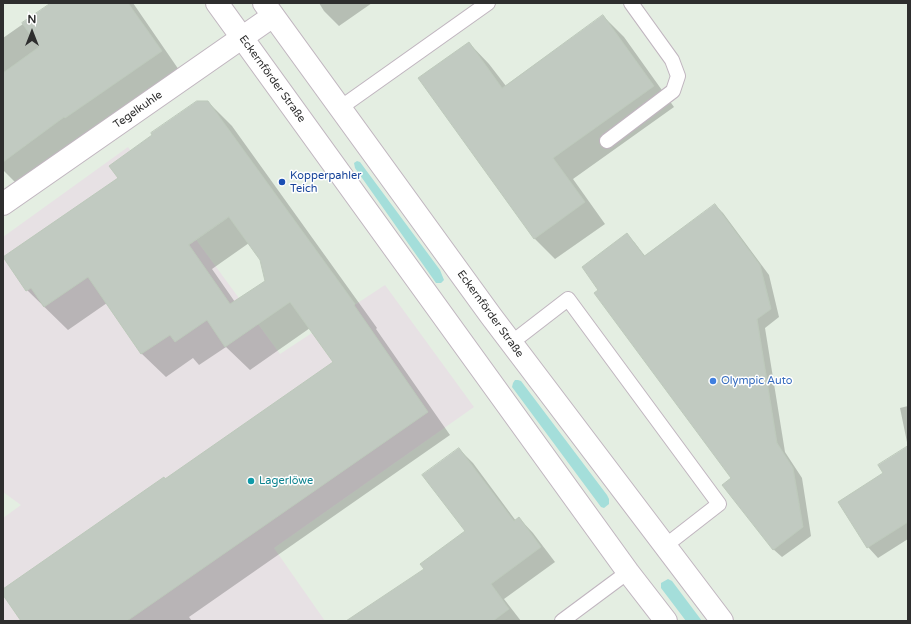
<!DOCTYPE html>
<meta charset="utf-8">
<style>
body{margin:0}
#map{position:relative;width:911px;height:624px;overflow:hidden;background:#e4eee2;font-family:"Varela Round",sans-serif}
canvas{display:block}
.frame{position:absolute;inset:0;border:4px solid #2e2e2e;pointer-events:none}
.north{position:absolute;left:12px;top:12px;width:40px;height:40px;-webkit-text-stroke:3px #fff;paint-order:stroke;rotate:0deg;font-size:11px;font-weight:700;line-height:16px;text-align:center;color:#2e2e2e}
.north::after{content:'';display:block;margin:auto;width:14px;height:18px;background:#2e2e2e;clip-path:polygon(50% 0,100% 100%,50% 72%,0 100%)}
</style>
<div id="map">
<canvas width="911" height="624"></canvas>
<div class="frame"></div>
<div class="north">N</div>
</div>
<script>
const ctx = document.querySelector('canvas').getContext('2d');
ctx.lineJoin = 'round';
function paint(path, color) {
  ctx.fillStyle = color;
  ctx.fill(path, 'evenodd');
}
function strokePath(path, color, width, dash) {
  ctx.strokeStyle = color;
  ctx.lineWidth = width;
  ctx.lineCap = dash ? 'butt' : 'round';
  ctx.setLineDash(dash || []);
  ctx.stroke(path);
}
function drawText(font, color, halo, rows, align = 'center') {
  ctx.font = font + ' "Varela Round",sans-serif';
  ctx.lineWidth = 3;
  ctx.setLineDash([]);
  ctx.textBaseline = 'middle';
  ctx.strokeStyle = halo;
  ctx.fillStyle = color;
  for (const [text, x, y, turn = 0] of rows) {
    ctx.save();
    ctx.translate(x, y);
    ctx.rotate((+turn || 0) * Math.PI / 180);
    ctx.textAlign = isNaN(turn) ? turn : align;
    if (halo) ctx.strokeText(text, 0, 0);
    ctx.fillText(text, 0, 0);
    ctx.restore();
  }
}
paint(new Path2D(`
 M128,147l152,207 105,-69 89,122 -200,141 51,73h-322v-103l18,-13 -18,-13v-255z`), '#e7e1e4');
paint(new Path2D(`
 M357,161l3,1 80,108 4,10 -3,3h-5l-81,-115 -1,-5z
 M515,380h3l3,1 86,114 2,4v5l-5,4 -3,-1 -89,-120 1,-4z
 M668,579l4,2 30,40h-16l-25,-33v-5z`), '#a4deda');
paint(new Path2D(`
 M53,3h80l46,67 -162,114 -14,-14v-132z
 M319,3h53l-33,23 -15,-15z
 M603,16l21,21 50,70 -101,72 32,45 -50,35 -21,-21 -65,-195 20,21 17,22z
 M208,102l24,24 145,202 -1,1 74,106 -261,182 3,4h-170l-19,-28v-3l162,-110 170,-117 -25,-35 -60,42 -24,-23 -27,18 -6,-7 -27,19 -24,-23 -35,-51 -39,27 -41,-40 -23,-33 115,-79zM249,243l12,17 5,22 -31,20 -23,-33z
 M715,205l8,8 46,62 10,42 -14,11 20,124 17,26 9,58 -29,21 -9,-8 -41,-71 -132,-188 27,-55 8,8 10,13z
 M908,406v41l-8,-39z
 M908,447v92l-30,19 -10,-11 17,-74z
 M459,449l14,14 43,58 3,-3 14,15 22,29 -51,37 17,22h-164l68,-52 41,-37z`), '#0003');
const building = new Path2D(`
 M51,3h77l34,48 -97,67 -1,-1 -61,45v-89l36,-26 -17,-24z
 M603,15l51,71 -101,72 32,44 -51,37 -116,-161 51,-36 33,46z
 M197,101h11l147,203 -1,1 74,107 -301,209h-106l-18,-26v-6l161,-112 1,2 168,-117 -43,-60 -65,45 -18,-27 -32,22 -5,-7 -29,19 -53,-77 -44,30 -13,-19 -5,3 -23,-34 115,-79 -9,-12 43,-31 -1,-2zM229,217l31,43 5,21 -35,23 -41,-59z
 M715,204l45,61 11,44 -14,10 20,124 16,25 10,59 -30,23 -51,-65 9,-7 -137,-185 4,-3 -16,-23 45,-34 17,23z
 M908,446v76l-41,26 -29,-46 45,-29 -5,-8z
 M459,448l55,73 5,-4 22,30 -50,37 18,25 -16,12h-147l78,-52 -4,-5 45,-33 -43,-56z`);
paint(building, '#c1cac1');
strokePath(building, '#bdc9bb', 1);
const lane = new Path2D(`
 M340,108l148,-105
 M607,141l66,-50 5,-15 -6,-16 -41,-57
 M511,343l57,-44 151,205 -54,42
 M562,621l66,-49`);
const street = new Path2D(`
 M3,204l270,-188`);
const secondary = new Path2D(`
 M217,3l411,569 38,49
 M264,3l227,313 231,305`);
strokePath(lane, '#c0b5bf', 16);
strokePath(street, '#c0b5bf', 24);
strokePath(secondary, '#c0b5bf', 24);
strokePath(lane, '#fff', 14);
strokePath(street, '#fff', 22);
strokePath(secondary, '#fff', 22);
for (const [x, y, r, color] of [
 [282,182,4,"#1a4fb4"],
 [713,381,4,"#3f7fe0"],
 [251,481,4,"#0f9aa8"]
]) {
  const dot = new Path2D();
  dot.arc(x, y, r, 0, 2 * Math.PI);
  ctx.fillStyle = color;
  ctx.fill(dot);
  strokePath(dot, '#fff', 1.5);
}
drawText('11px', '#2e2e2e', '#fff', [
 ["Eckernförder Straße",272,79,54],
 ["Tegelkuhle",138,110,-35],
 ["Eckernförder Straße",490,314,54]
]);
drawText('11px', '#164399', '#fff', [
 ["Kopperpahler",290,176],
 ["Teich",290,189]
], 'left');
drawText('11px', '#366cbe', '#fff', [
 ["Olympic Auto",721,381]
], 'left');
drawText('11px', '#0d838f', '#fff', [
 ["Lagerlöwe",259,481]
], 'left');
</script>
